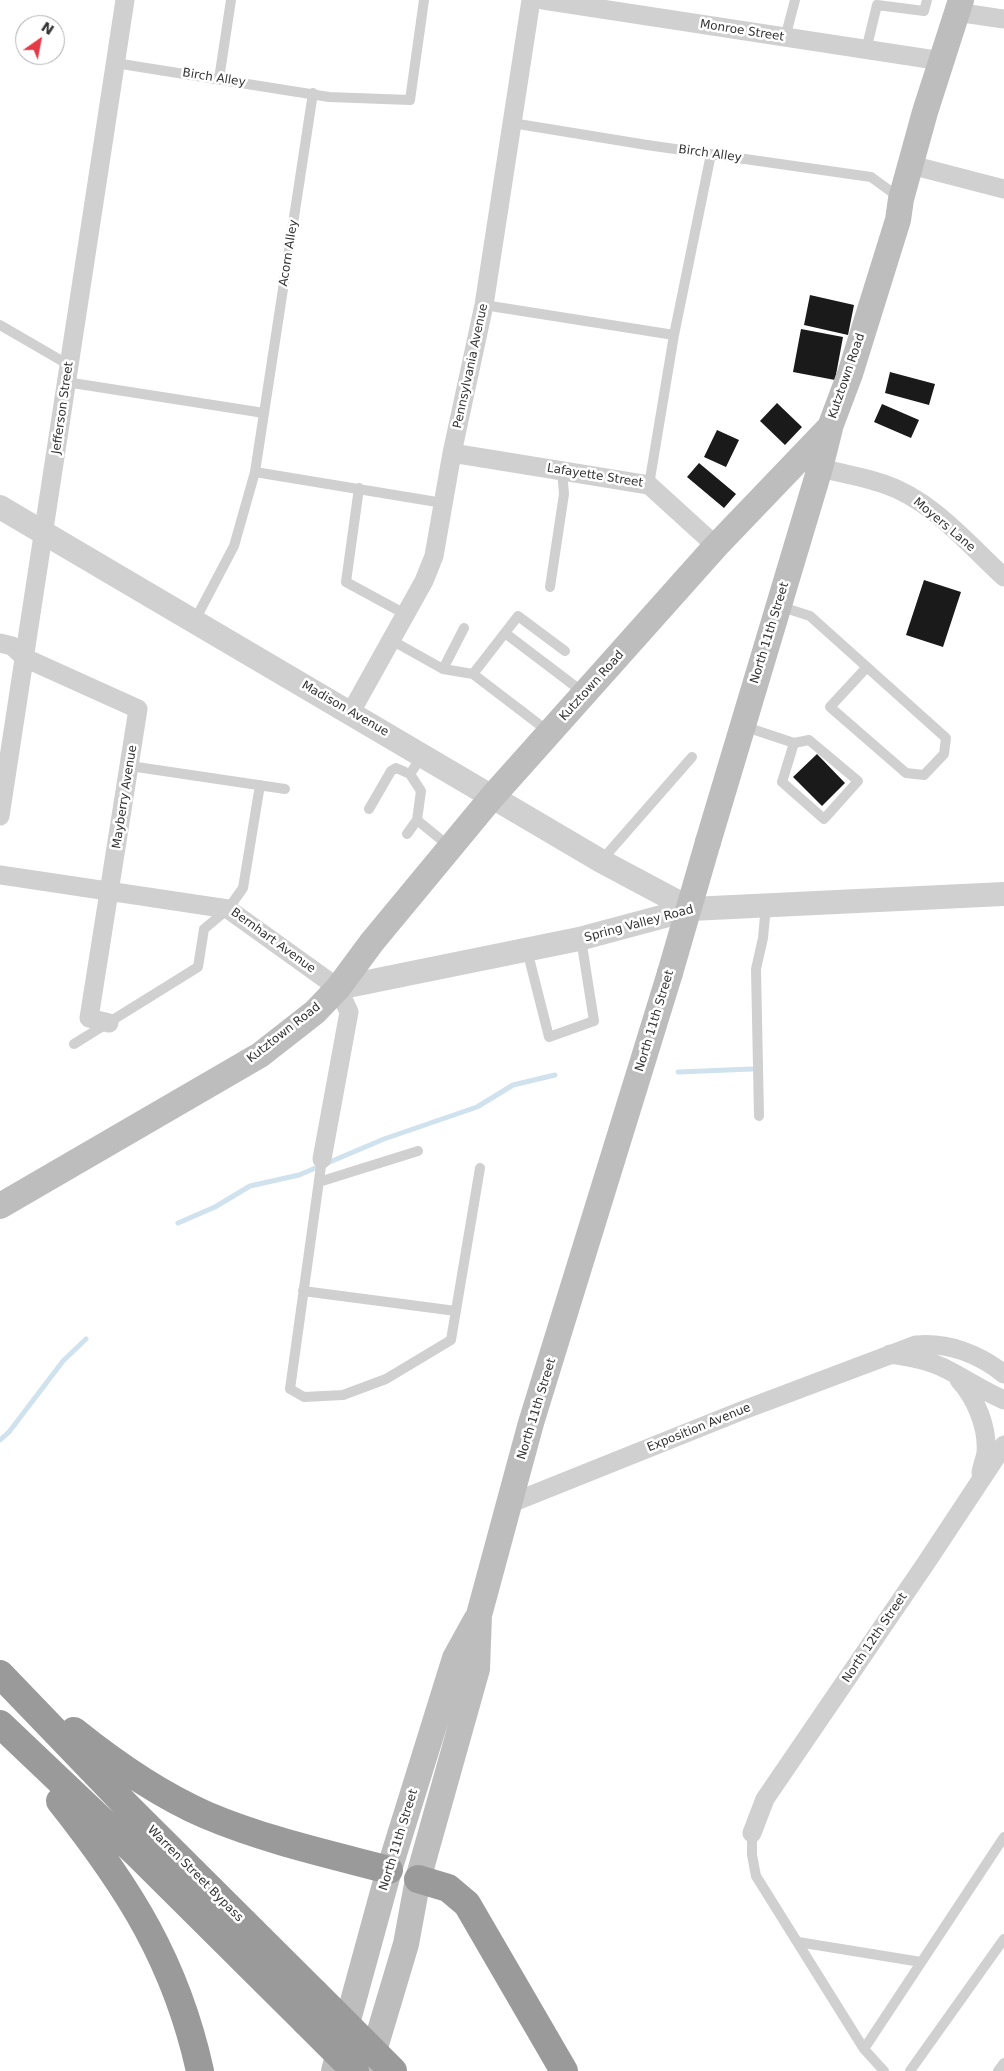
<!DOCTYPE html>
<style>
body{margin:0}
#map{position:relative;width:1004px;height:2071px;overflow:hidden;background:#fff;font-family:"DejaVu Sans",sans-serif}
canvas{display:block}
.north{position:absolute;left:15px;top:15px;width:50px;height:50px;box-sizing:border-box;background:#fff;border:1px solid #adadad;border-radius:50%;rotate:33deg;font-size:14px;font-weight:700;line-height:20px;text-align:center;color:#333}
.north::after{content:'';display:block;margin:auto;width:18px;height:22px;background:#e63946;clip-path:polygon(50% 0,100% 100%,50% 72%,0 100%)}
</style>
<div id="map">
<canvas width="1004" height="2071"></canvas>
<div class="north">N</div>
</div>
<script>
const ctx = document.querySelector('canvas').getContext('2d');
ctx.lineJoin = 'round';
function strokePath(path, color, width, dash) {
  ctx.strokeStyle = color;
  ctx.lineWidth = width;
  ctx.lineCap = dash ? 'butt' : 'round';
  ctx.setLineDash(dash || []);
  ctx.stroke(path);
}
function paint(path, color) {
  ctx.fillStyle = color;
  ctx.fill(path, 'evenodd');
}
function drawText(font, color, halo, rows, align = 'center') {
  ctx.font = font + ' "DejaVu Sans",sans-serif';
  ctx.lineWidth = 5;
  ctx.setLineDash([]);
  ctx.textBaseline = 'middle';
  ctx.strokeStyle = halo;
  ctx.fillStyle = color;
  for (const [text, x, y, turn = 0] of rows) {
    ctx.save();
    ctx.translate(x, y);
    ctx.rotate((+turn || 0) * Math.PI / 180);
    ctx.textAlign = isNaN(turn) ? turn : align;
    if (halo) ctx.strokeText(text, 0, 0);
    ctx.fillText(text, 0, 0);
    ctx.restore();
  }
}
strokePath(new Path2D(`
 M678,1072l74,-3
 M178,1223l37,-16 35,-21 49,-11 85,-36 93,-32 36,-22 42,-10
 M0,1440l9,-8 54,-71 23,-22`), '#cfe2ee', 5);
paint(new Path2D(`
 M810,295l44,10 -6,30 -44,-10z
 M801,329l42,8 -8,43 -42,-8z
 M890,372l45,12 -6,21 -44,-12z
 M777,403l25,24 -17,18 -25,-24z
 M882,404l37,16 -8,18 -37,-16z
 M717,430l22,10 -13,27 -22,-10z
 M699,463l37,31 -12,14 -37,-31z
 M924,580l37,12 -18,55 -37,-12z
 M817,754l28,29 -23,23 -29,-29z`), '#1a1a1a');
strokePath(new Path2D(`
 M785,38l10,-38
 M866,50l11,-45 47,6 3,-11
 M115,63l214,34 81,3 14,-100
 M219,79l12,-79
 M512,123l135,22 224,32 29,21
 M484,305l190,30
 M0,325l69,40
 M66,382l198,31
 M255,472l188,31
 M649,485l25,-150 37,-181
 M359,488l-13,94 59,32
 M550,587l14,-93 -2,-23
 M779,606l31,10 136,122 -2,16 -20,21 -18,-2 -76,-66 37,-40
 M194,622l40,-76 21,-74 58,-379
 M505,633l79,60
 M391,640l52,29 30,5 45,-58 47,35
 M443,669l21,-41
 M473,674l76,58
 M743,726l51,17 15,-3 49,41 -34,38 -42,-37 12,-39
 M130,766l155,23
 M410,774l11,17 -4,29 33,27
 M369,809l22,-38 5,-3 14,6 12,-18
 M407,834l10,-14
 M601,861l91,-104
 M527,950l22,87 45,-16 -13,-82
 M74,1044l124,-77 6,-38 24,-20 15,-21 17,-103
 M759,1116l-3,-147 7,-31 3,-33
 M322,1159l-32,230 14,8 39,-2 43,-16 65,-39 29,-172
 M319,1182l99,-31
 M303,1291l153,20
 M752,1833v22l4,21 108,173 20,22
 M798,1942l123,20
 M864,2049l140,-212
 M910,2071l94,-132
 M998,2071l6,-8`), '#d0d0d0', 10);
strokePath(new Path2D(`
 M543,0l399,61
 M956,12l48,7
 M911,165l93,24
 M452,453l197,32 67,61
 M820,468c21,5 43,9 64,16 48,16 84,60 120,93
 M0,643l12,3 13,12 113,51 -49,309 20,5
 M351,712l73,-131 10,-25 18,-103 32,-148 47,-305
 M0,816l125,-816
 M0,875l228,34 110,79 11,24 -27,147
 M890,1354c19,3 39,6 56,15 20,10 37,22 58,31
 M959,1380c17,18 29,48 27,73 -1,6 -4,13 -5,20
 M509,1504l232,-93 175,-66c32,-3 63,9 88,29
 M752,1833l13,-34 161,-236 78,-118`), '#d0d0d0', 19);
strokePath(new Path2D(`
 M0,507l601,354 90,48
 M338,988l241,-49 112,-30 313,-15`), '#d0d0d0', 24);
strokePath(new Path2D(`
 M708,842l112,-374 10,-40
 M0,1206l260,-151 55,-43 23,-24 34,-46 120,-145 224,-251 114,-119 20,-53 48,-154 3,-21 24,-87 36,-112
 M334,2071l55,-201 66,-212 21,-38
 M368,2071l38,-127 12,-65 59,-210 2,-54 30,-111 22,-81 139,-450`), '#bdbdbd', 26);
strokePath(new Path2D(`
 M0,1674l127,132 188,187
 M0,1724l137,130 169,168
 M74,1731c41,33 84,63 132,84 59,25 122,39 183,55
 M60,1801c69,87 116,161 140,270
 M418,1879l30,9 19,16 97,167`), '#9a9a9a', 28);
strokePath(new Path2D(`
 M670,973l38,-131`), '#bdbdbd', 26);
strokePath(new Path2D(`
 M315,1993l78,78
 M306,2022l49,49`), '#9a9a9a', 28);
drawText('12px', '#333', '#fff', [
 ["Monroe Street",742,31,9],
 ["Birch Alley",214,78,9],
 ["Birch Alley",710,154,8],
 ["Acorn Alley",289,253,-81],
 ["Pennsylvania Avenue",471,366,-78],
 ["Kutztown Road",847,376,-71],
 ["Jefferson Street",63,408,-82],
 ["Lafayette Street",595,476,9],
 ["Moyers Lane",944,525,40],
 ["North 11th Street",770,633,-73],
 ["Kutztown Road",592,686,-48],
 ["Madison Avenue",345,709,30],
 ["Mayberry Avenue",125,797,-81],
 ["Spring Valley Road",639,924,-15],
 ["Bernhart Avenue",273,941,36],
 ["North 11th Street",655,1021,-73],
 ["Kutztown Road",284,1033,-38],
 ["North 11th Street",537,1409,-73],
 ["Exposition Avenue",699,1428,-22],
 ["North 12th Street",875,1638,-56],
 ["North 11th Street",399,1840,-73],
 ["Warren Street Bypass",195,1874,45]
]);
</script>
